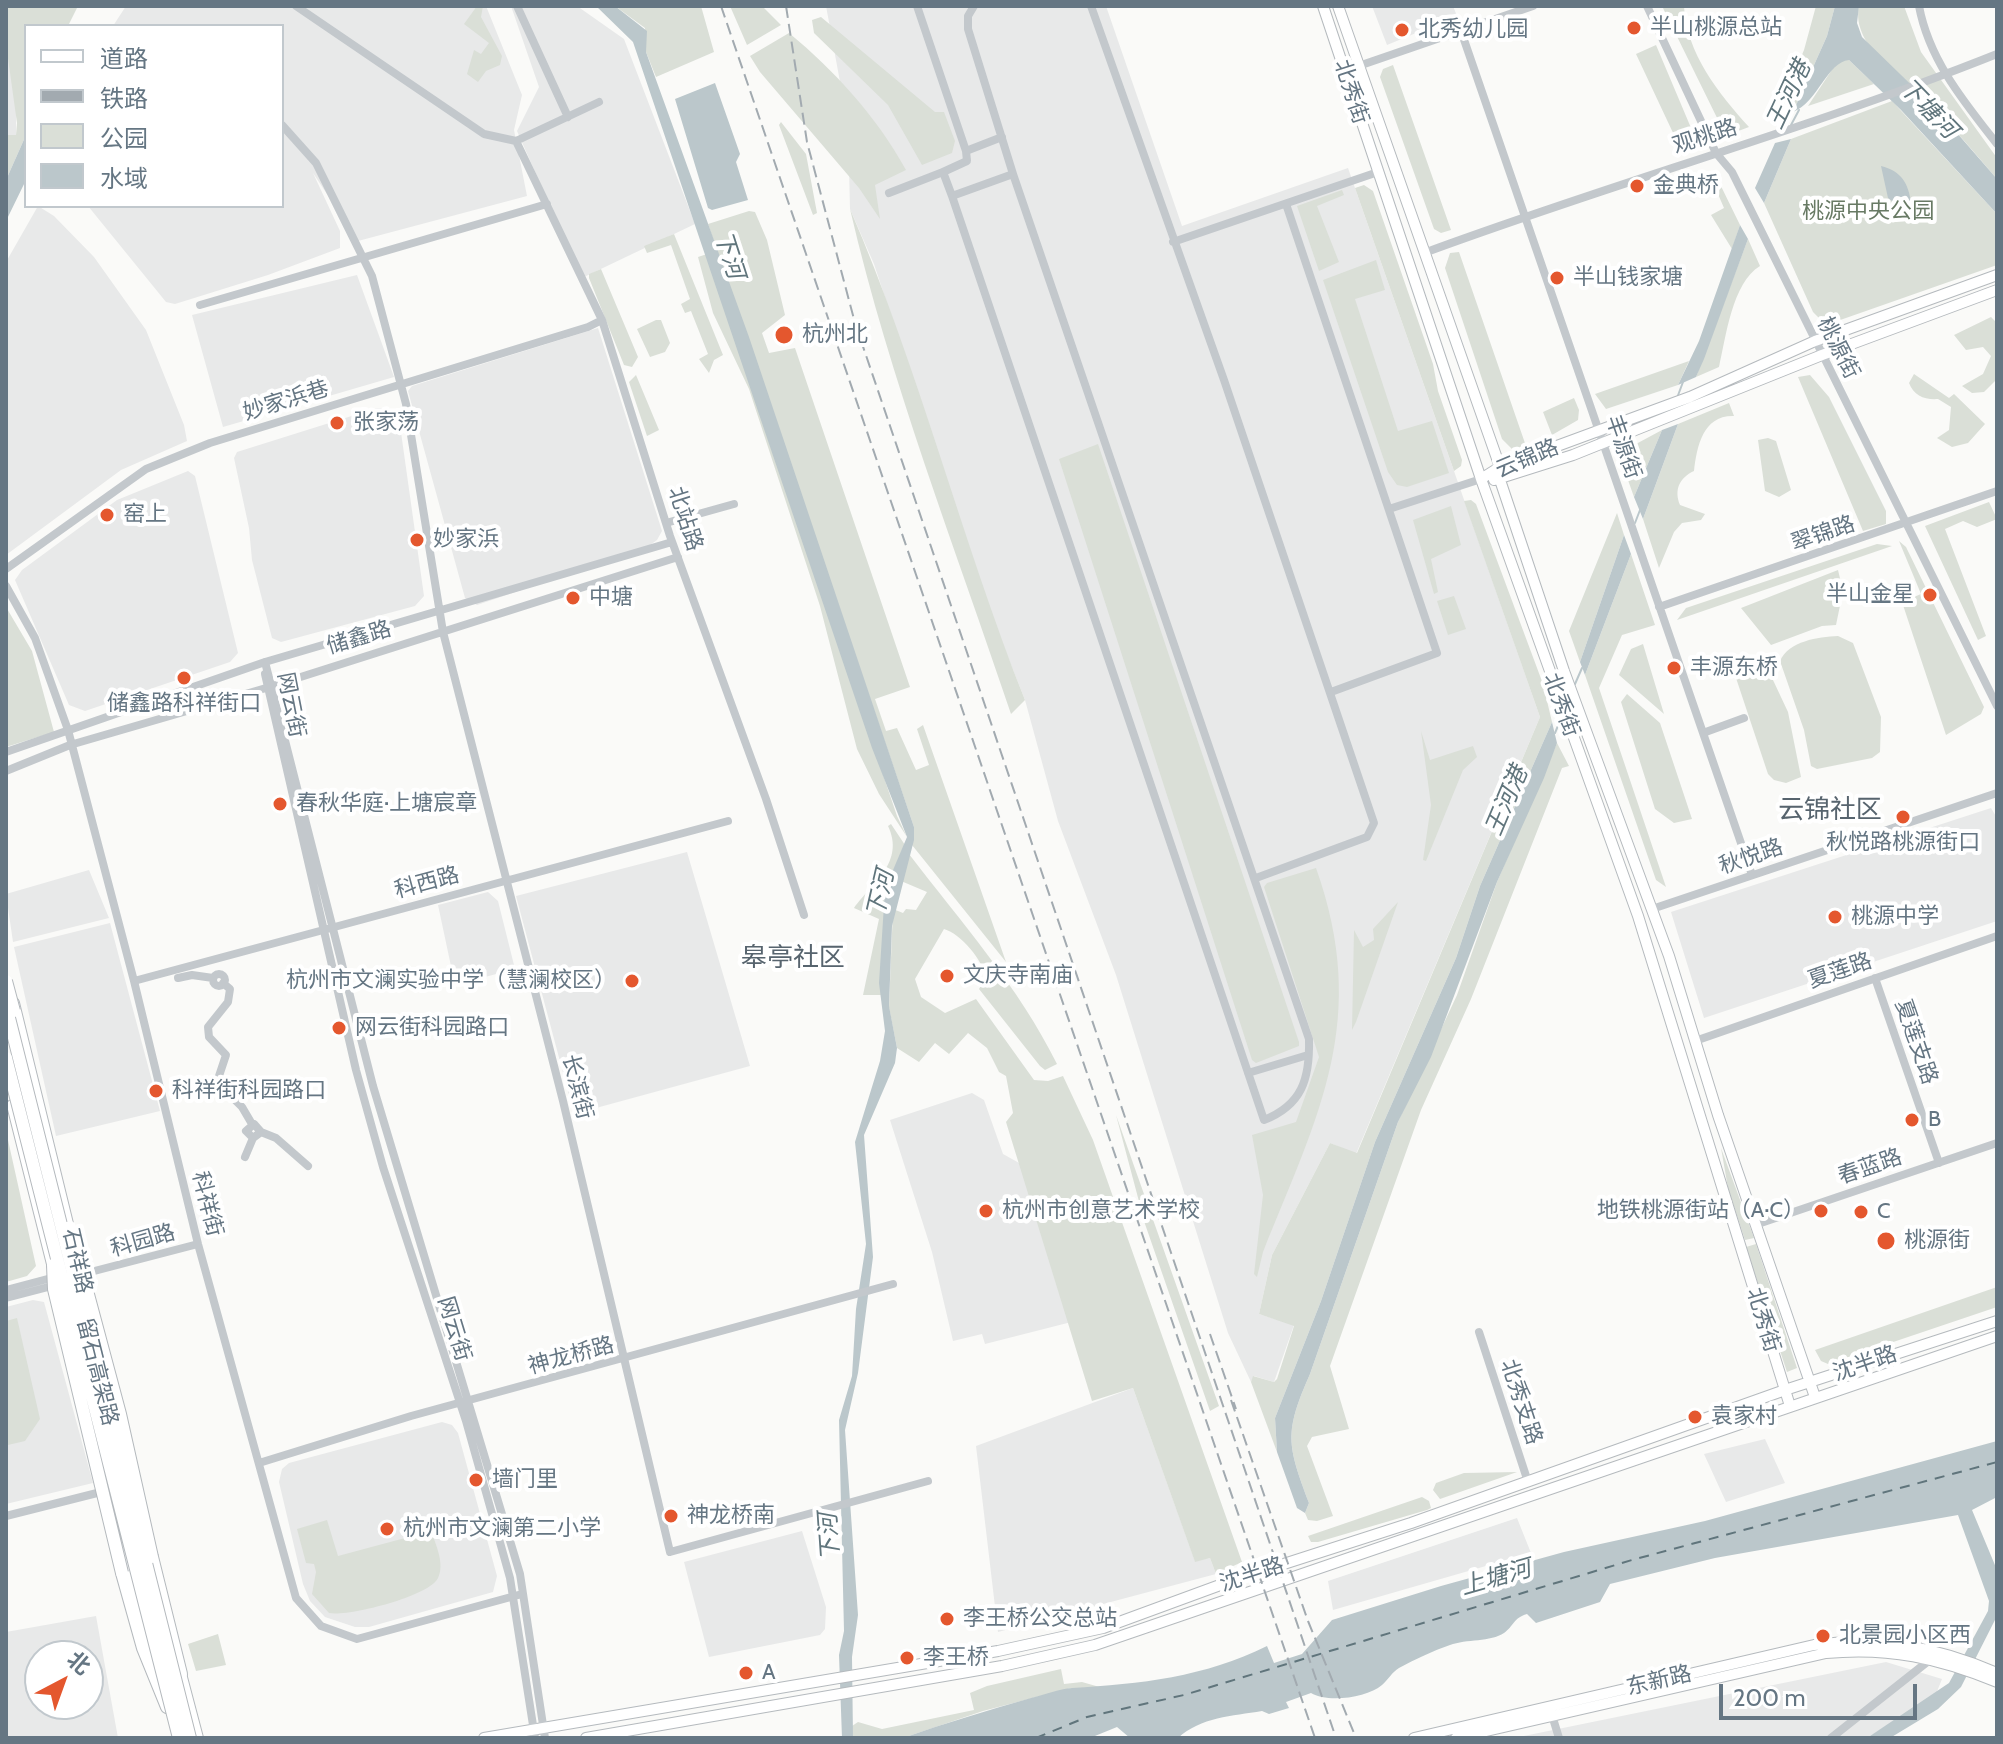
<!DOCTYPE html>
<meta charset="utf-8">
<style>
body{margin:0}
#map{position:relative;width:2003px;height:1744px;overflow:hidden;background:#fafaf8;font-family:Cabin,"Noto Sans SC",sans-serif}
canvas{display:block}
.frame{position:absolute;inset:0;border:8px solid #657683;pointer-events:none}
.legend{position:absolute;left:24px;top:24px;width:260px;height:184px;box-sizing:border-box;background:#fff;border:2px solid #c1c8cd;margin:0;padding:10px 14px;list-style:none;font-size:24px;color:#657683}
.legend li{display:flex;align-items:center;gap:16px;height:40px}
.legend b{width:40px;border:2px solid #c1c8cd}
.north{position:absolute;left:24px;top:1640px;width:80px;height:80px;box-sizing:border-box;background:#fff;border:2px solid #c1c8cd;border-radius:50%;rotate:41deg;font-size:22px;font-weight:700;line-height:32px;text-align:center;color:#657683}
.north::after{content:'';display:block;margin:auto;width:28px;height:36px;background:#e4572e;clip-path:polygon(50% 0,100% 100%,50% 72%,0 100%)}
.scale{position:absolute;left:1719px;top:1684px;width:198px;height:36px;box-sizing:border-box;border:4px solid #657683;border-top:0;padding-left:10px;font-size:24px;line-height:28px;white-space:nowrap;color:#657683;-webkit-text-stroke:6px #fff;paint-order:stroke}
</style>
<div id="map">
<canvas width="2003" height="1744"></canvas>
<div class="frame"></div>
<ul class="legend">
<li><b style="height:10px;background:#fff"></b>道路</li>
<li><b style="height:10px;background:#a2aab0"></b>铁路</li>
<li><b style="height:22px;background:#dadfd7"></b>公园</li>
<li><b style="height:22px;background:#bbc7cb"></b>水域</li>
</ul>
<div class="north">北</div>
<div class="scale">200 m</div>
</div>
<script>
const ctx = document.querySelector('canvas').getContext('2d');
ctx.lineJoin = 'round';
function paint(path, color) {
  ctx.fillStyle = color;
  ctx.fill(path, 'evenodd');
}
function strokePath(path, color, width, dash) {
  ctx.strokeStyle = color;
  ctx.lineWidth = width;
  ctx.lineCap = dash ? 'butt' : 'round';
  ctx.setLineDash(dash || []);
  ctx.stroke(path);
}
function drawText(font, color, halo, rows, align = 'center') {
  ctx.font = font + ' Cabin,"Noto Sans SC",sans-serif';
  ctx.lineWidth = 8;
  ctx.setLineDash([]);
  ctx.textBaseline = 'middle';
  ctx.strokeStyle = halo;
  ctx.fillStyle = color;
  for (const [text, x, y, turn = 0] of rows) {
    ctx.save();
    ctx.translate(x, y);
    ctx.rotate((+turn || 0) * Math.PI / 180);
    ctx.textAlign = isNaN(turn) ? turn : align;
    if (halo) ctx.strokeText(text, 0, 0);
    ctx.fillText(text, 0, 0);
    ctx.restore();
  }
}
paint(new Path2D(`
 M126,6h360l36,89 -8,35 13,66 -169,45 -45,-68 27,58v17l-72,27 -93,29 -9,-2 -78,-96h194v-180h-169z
 M511,6h66l47,33 71,185 -113,54 -65,-147 22,-44z
 M826,6h280l76,220 166,-58 192,549 -184,437 -26,-11 -58,112 -13,59 35,11 -20,57 -20,-6 -3,6 -23,-49 -112,-358 -58,-154 -33,-121 -41,-103 -110,-333 -24,-55 -2,-84z
 M1372,6h81l4,10 -70,29z
 M6,44l10,54v37h-10z
 M38,206l16,10 40,41 52,73 38,95 3,16 -66,29 -115,85v-293z
 M357,275l37,102 -171,50 -31,-112z
 M598,328l64,203 -5,9 -11,8 -169,57 -12,-7 -57,-207 4,-5z
 M377,408h12l10,10 25,178 -9,10 -134,36 -9,-4 -20,-78 -3,-32 -15,-70 3,-6z
 M188,471l7,5 43,177 -8,9 -145,49 -16,-6 -54,-125 7,-10 95,-70z
 M1991,808l6,10v103l-293,97 -33,-106z
 M687,852l63,214 -176,48 -58,-218z
 M89,870l20,48 -96,24 -7,-48z
 M488,892l10,9 17,68 -60,16 -17,-80z
 M110,923l50,188 -104,25 -42,-189z
 M972,1093l12,7 19,54 36,20 52,143 -106,27 -3,-10 -29,7 -21,-89 -42,-132z
 M33,1300l11,2 49,181 -87,21v-197z
 M1133,1388l62,173 15,-3 6,16 -218,58 -22,-186z
 M442,1422l10,3 6,8 39,143 -4,16 -124,35h-14l-30,-10 -15,-16 -7,-17 -24,-102 3,-13 7,-6z
 M1765,1439l20,44 -59,19 -22,-48z
 M1517,1518l14,35 -198,57 -5,-29z
 M802,1531l24,76 -1,22 -5,6 -111,22 -25,-95z
 M96,1616l22,122h-112v-106zM40,1656h48v48h-48z
 M1886,1662l56,17 -6,15 -69,44h-353z`), '#e8e9e9');
paint(new Path2D(`
 M6,6h72l-10,20h-42v109l-20,45v-45h10l1,-12 -11,-79z
 M477,6h6l-2,11 21,39 -2,9 -14,6 -8,11 -11,-8 7,-24 7,4 8,-11 -25,-19z
 M615,6h86l13,46 -58,25 -10,-25 -1,-24z
 M730,6h32l19,19 -34,20z
 M1662,6h22c2,47 35,88 65,121l-16,6 -10,-3z
 M1816,6h19l-8,30 -34,76 -16,2 27,-64z
 M1859,6h45l17,46 76,106v21c-20,-23 -41,-49 -63,-70 -25,-25 -84,-62 -75,-103z
 M821,17l114,95h9l11,29 -3,12 -30,12 -34,-60 -74,-72 -2,-13z
 M789,33c46,38 88,84 117,137l-31,15 5,34 -21,-31 -99,-116 -10,-16z
 M1656,45l38,90 -2,12 -10,5 -46,-98z
 M1843,60h6l25,24 -66,22 27,-41z
 M1393,65l58,165 -10,3 -7,-4 -54,-152 3,-8z
 M1892,101l105,113v51l-171,60 -13,-13 -49,-109 27,-64z
 M781,122l25,32 11,59 -4,2 -34,-90z
 M1708,171l10,9 22,45 -8,24 -21,-34 13,-7z
 M1364,185l9,6 60,173 5,27 24,69 -1,6 -7,5 -99,-283z
 M1342,190l2,5 -27,11 22,56 -20,9 -22,-65z
 M850,209c69,159 111,330 175,491l-14,14c-56,-167 -121,-333 -161,-505z
 M749,211l6,1 12,28 18,75 -23,18 7,20 26,-5 115,339 -35,12 11,32 11,-3 19,42 13,-5 -12,-36 6,-4 83,237 -94,-117 2,-18 -206,-603z
 M674,234l49,121 -9,5 -5,13 -10,-14 9,-5 -17,-43 -6,2 -4,-9 9,-5 -19,-54 -24,8 -3,-7z
 M1748,239l12,27c-28,17 -34,71 -41,101l-23,10z
 M1459,252l59,171 8,23 -13,4 -11,-11 -57,-171 5,-15z
 M707,254l190,562 10,21 -28,-43 -22,-45 -37,-143 -71,-217 -36,-76 -15,-56z
 M1376,260l9,30 -30,9 43,132 34,-10 17,52 -42,14 -10,-2 -9,-13 -65,-192z
 M601,269l37,88 -6,10 -8,-2 -35,-87v-4z
 M1991,317l6,6v56l-13,13 -12,1 -10,-7 21,-12 8,-18 -8,-9 -17,3 -12,-15z
 M656,320h5l9,23 -5,9 -15,5 -13,-28z
 M1689,361l-11,24 -72,24 -11,-15z
 M1914,374l35,24 5,-4 31,30 -17,19 -16,4 -15,-9 12,-8 2,-23 -13,-8c-13,1 -24,-3 -29,-16z
 M636,375l23,55 -12,6 -18,-54z
 M1810,375l19,22 57,114v13l-23,7 -65,-154z
 M1574,398l5,12 -1,10 -26,15 -9,-23z
 M1729,403l5,13c-31,-1 -37,30 -40,55 -15,7 -20,19 -14,34l25,9 -4,6 -19,3 -8,9 -15,36 -16,-49 35,-95z
 M1662,430l-28,67 -11,-31v-15z
 M1768,438l8,3 15,49 -12,7 -14,-6 -7,-51z
 M1098,444l201,598v4l-43,17 -4,-3 -193,-601z
 M1471,500l5,4 67,180 9,38 -72,164 -24,72 -81,184 -54,159 -46,117 2,34 -26,-70 2,-6 21,6 3,-3 17,-53 -35,-12 13,-59 58,-112 27,10 183,-436 -76,-216z
 M1989,502l8,17 -20,8 -14,-6 -18,8 41,107 -8,4 -53,-114z
 M1451,506l10,39 -30,14 7,33 -4,2 -21,-74z
 M1617,513l7,22 -44,127 -11,-31z
 M1899,541l7,6 78,160 -3,7 -35,21 -44,-133 19,-8z
 M1877,544l15,2 -215,74 9,-12z
 M1631,554l24,71 -33,10 -23,53 67,199 -10,-7 -71,-205z
 M1838,570l5,21 -7,34 -14,1 -51,19 -30,-37z
 M1454,596l12,33 -18,6 -11,-34z
 M6,607l26,44 22,81 -48,15z
 M1838,636l15,7 28,74 -1,35 -8,6 -55,11 -6,-3 -7,-36 -24,-69c9,-20 38,-24 58,-25z
 M1643,644l21,70 -45,-39 12,-26z
 M1759,657l6,6 23,49 13,65 -15,6 -12,-3 -6,-6 -35,-105 3,-4z
 M1627,694l33,29 32,96 -18,4 -19,-14 -34,-107z
 M1421,731l9,29 43,-14 4,11 -14,13 -37,91 -3,-1 8,-55z
 M1557,743l12,23 -7,2 -91,231 -50,111 -91,256 19,63 -37,8 -5,9 26,70 -16,5 -9,-1 -3,-7 4,-10c-22,-59 -25,-70 1,-129l88,-252 59,-127 40,-113z
 M891,824l14,21 -20,44 -4,106h-18l16,-76 -25,-11c19,-26 51,-46 34,-82z
 M909,854c52,68 110,133 148,210l-12,6 -5,-4 -61,-77 7,-11c-3,-18 -25,-44 -42,-49l-29,50 6,18 24,16 31,-14 58,81 14,1 15,-5 30,64 19,54 130,368 -26,12 -6,-16 -15,4 -62,-174 -41,13 -86,-279 7,-9 -7,-37 -7,-4 -12,-24 -19,-15 -19,21 -14,-11 -16,19 -22,-14 -8,-41 4,-98 10,4 3,-4 10,1 11,-18 -26,-11z
 M1316,868c54,152 3,245 -53,384l-6,25 -3,-3 9,-79 -11,-60 44,-13 23,-65 -55,-170 3,-4z
 M1398,902l-42,120 -4,8 2,-100 9,17 11,-7 -1,-11z
 M1116,1115l103,291 -9,5 -65,-187z
 M6,1131l30,135 -9,10 -21,6z
 M1721,1148l33,90 -9,2 -17,-52z
 M1756,1244l41,124 -10,4 -41,-125z
 M1997,1287v20l-169,57 -7,-3 -6,-11z
 M17,1318l23,101 -15,22 -17,4 -2,-124z
 M1517,1472l-77,27 -7,-9 3,-7 28,-10z
 M1422,1497l7,4 2,7 -4,2 -109,32h-7l-3,-6z
 M327,1520l11,36 93,-25c5,14 14,33 7,47 -8,18 -90,39 -109,35l-17,-19 4,-22 -2,-8 -8,-1 -9,-34z
 M218,1634l8,31 -30,6 -8,-27z
 M1061,1669l3,15 18,-2 21,6h-32l-88,23 -80,27h-50l-1,-12 6,-4 24,7 92,-19 -4,-17 17,-7z`), '#dadfd7');
paint(new Path2D(`
 M596,6h19l32,25 -1,21 103,285 165,490v13l-22,86 -3,80 8,42 -2,15 -31,72 9,122 -15,116 -13,57 13,185 -6,42 1,81h-11l-3,-83 5,-24 -5,-211 13,-44 4,-67 10,-65 -11,-102 25,-81 5,-30 -6,-48 6,-94 22,-52 -35,-89 -239,-706z
 M1835,6h24l-2,17 5,14 75,73 60,69v35l-96,-104 -52,-50c-22,2 -31,42 -56,52l34,-76z
 M715,83l25,71 -4,8 12,38 -36,10 -4,-2 -33,-109z
 M26,135v45l-20,41v-41z
 M1791,139l-27,64 -9,-15 20,-45z
 M1881,166c20,5 28,17 30,38l-11,3 -12,-9z
 M1740,225l8,14 -44,120 -8,18 -18,8 21,-44z
 M1678,424l-35,95 -9,-22 28,-67z
 M1624,535l7,19 -46,121 -5,-13z
 M1552,722l5,21 -13,35 -47,104 -66,175 -33,65 -88,252c-26,59 -23,70 -1,129l-4,10 -8,-5 -20,-56 -2,-34 46,-117 54,-159 81,-184 24,-72z
 M1997,1441v56l-25,13 25,60v46l-36,71 -23,22 -48,29h-23l82,-55 39,-72 1,-10 -31,-86 -243,43 -105,26 -10,18 -64,21 -9,-9c-14,4 -13,12 -23,19 -13,9 -38,6 -54,12 -17,6 -35,14 -51,23 -7,4 -11,12 -17,17 -15,13 -55,18 -71,8l-25,9 3,6 -20,6 -7,-3c-30,5 -61,6 -84,27h-48l-13,-11 -27,11h-187c43,-15 85,-28 128,-40 13,-3 28,-9 41,-10 68,-4 133,-11 195,-42l7,17 28,-9 30,-34 109,-34 123,-34 141,-31z`), '#bbc7cb');
strokePath(new Path2D(`
 M1791,125l8,-15
 M1677,398l6,-16
 M1635,523l5,-13
 M1575,684l7,-16
 M1555,733l7,-17`), '#bbc7cb', 2);
strokePath(new Path2D(`
 M1036,1738l51,-21 97,-22 448,-135 365,-98`), '#60757c', 2, [10, 8]);
const major = new Path2D(`
 M1323,6l158,473 157,437 152,490
 M1338,6l162,461v13l64,191 105,285 49,159 97,282
 M1481,479l19,-12 190,-70 125,-56 182,-66
 M1494,480l79,-25 249,-100 175,-65
 M14,1003l56,229
 M12,1105l42,167
 M86,1396l67,264
 M179,1666l19,72
 M484,1738l514,-87 105,-23 128,-47 180,-58 374,-133 212,-69
 M586,1738l416,-72 93,-21 902,-309
 M1414,1738l400,-93c65,-9 123,2 183,28
 M1456,1738l370,-85c62,-6 114,5 171,29`);
const highway = new Path2D(`
 M152,1557l29,117
 M122,1573l21,75 24,59`);
strokePath(major, '#b5babe', 12);
strokePath(highway, '#b4b9bd', 14);
strokePath(new Path2D(`
 M296,6l188,128 32,7 83,-39
 M517,6l51,111
 M917,6l49,145
 M974,6l-6,10v13l45,145 -61,22 -9,-24 24,-11 -1,-10 36,-14
 M1091,6l133,374 150,443 -7,14 -111,41
 M1647,6l69,147 16,19 265,534
 M1919,6c10,54 45,96 78,138
 M1461,31l291,844
 M1344,71l189,-65
 M282,125l34,38 56,113 34,128 37,228 120,469 107,451 258,-71
 M516,141l86,179 68,216 96,263 38,116
 M889,193l54,-21
 M952,196l312,924c38,-15 46,-41 45,-81l-296,-865
 M1286,204l151,449 -106,39
 M1173,242l205,-70
 M1424,253c189,-70 385,-124 573,-199
 M200,305l347,-101
 M1389,509l92,-30
 M666,523l68,-19
 M6,569l140,-100 64,-26 378,-116 14,-7
 M6,586l29,52 33,92 66,251 64,263 98,354 25,28 36,13 165,-45
 M1659,607l338,-116
 M265,662l108,424 147,488 25,164
 M265,674l91,396 27,97 83,254 44,157 25,160
 M1703,733l41,-15
 M6,752l259,-90 407,-120
 M6,771l64,-26 196,-57 412,-131
 M1652,909l345,-116
 M213 980a6 6 0 1 1 12 0a6 6 0 1 1-12 0Z
 M178,978l14,-3 21,3
 M1875,978l64,185
 M134,981l594,-160
 M223,983l7,6 -2,13 -20,25 1,10 17,18 -9,27 25,25 10,17
 M1695,1041l302,-105
 M1248,1073l60,-18
 M261,1132l15,6 32,28
 M245,1157l8,-19 8,-6 -7,-8 -8,7 7,7
 M1755,1225l242,-82
 M79,1275l119,-31
 M6,1290l49,-13
 M6,1298l50,-13
 M1479,1332l49,150
 M259,1463l152,-47 482,-132
 M6,1516l99,-25
 M1551,1712l8,26
 M1831,1738l100,-79`), '#c3c8cc', 8);
strokePath(major, '#fff', 10);
strokePath(highway, '#fff', 12);
strokePath(new Path2D(`
 M721,6l594,1732
 M786,6l21,136 48,181 481,1415
 M1210,1334l26,75
 M1231,1400l77,221 48,117`), '#a2aab0', 2, [12, 6]);
const highwayBridge = new Path2D(`
 M6,981l8,30
 M6,1006l184,732
 M6,1058l173,680
 M70,1227l50,187 32,143
 M53,1265l1,24 68,284`);
strokePath(highwayBridge, '#b4b9bd', 14, []);
strokePath(highwayBridge, '#fff', 12);
for (const [x, y, r, color] of [
 [1634,28,8,"#e4572e"],
 [1402,30,8,"#e4572e"],
 [1637,186,8,"#e4572e"],
 [1557,278,8,"#e4572e"],
 [784,335,10,"#e4572e"],
 [337,423,8,"#e4572e"],
 [107,515,8,"#e4572e"],
 [417,540,8,"#e4572e"],
 [1930,595,8,"#e4572e"],
 [573,598,8,"#e4572e"],
 [1674,668,8,"#e4572e"],
 [184,678,8,"#e4572e"],
 [280,804,8,"#e4572e"],
 [1903,817,8,"#e4572e"],
 [1835,917,8,"#e4572e"],
 [947,976,8,"#e4572e"],
 [632,981,8,"#e4572e"],
 [339,1028,8,"#e4572e"],
 [156,1091,8,"#e4572e"],
 [1912,1120,8,"#e4572e"],
 [986,1211,8,"#e4572e"],
 [1821,1211,8,"#e4572e"],
 [1861,1212,8,"#e4572e"],
 [1886,1241,10,"#e4572e"],
 [1695,1417,8,"#e4572e"],
 [476,1480,8,"#e4572e"],
 [671,1516,8,"#e4572e"],
 [387,1529,8,"#e4572e"],
 [947,1619,8,"#e4572e"],
 [1823,1636,8,"#e4572e"],
 [907,1658,8,"#e4572e"],
 [746,1673,8,"#e4572e"]
]) {
  const dot = new Path2D();
  dot.arc(x, y, r, 0, 2 * Math.PI);
  ctx.fillStyle = color;
  ctx.fill(dot);
  strokePath(dot, '#fff', 3);
}
drawText('22px', '#657683', '#fff', [
 ["半山桃源总站",1650,28],
 ["北秀幼儿园",1418,30],
 ["金典桥",1653,186],
 ["半山钱家塘",1573,278],
 ["杭州北",802,335],
 ["张家荡",353,423],
 ["窑上",123,515],
 ["妙家浜",433,540],
 ["半山金星",1914,595,"right"],
 ["中塘",589,598],
 ["丰源东桥",1690,668],
 ["储鑫路科祥街口",184,704,"center"],
 ["春秋华庭·上塘宸章",296,804],
 ["秋悦路桃源街口",1903,843,"center"],
 ["桃源中学",1851,917],
 ["文庆寺南庙",963,976],
 ["杭州市文澜实验中学（慧澜校区）",616,981,"right"],
 ["网云街科园路口",355,1028],
 ["科祥街科园路口",172,1091],
 ["B",1928,1120],
 ["杭州市创意艺术学校",1002,1211],
 ["地铁桃源街站（A·C）",1805,1211,"right"],
 ["C",1877,1212],
 ["桃源街",1904,1241],
 ["袁家村",1711,1417],
 ["墙门里",492,1480],
 ["神龙桥南",687,1516],
 ["杭州市文澜第二小学",403,1529],
 ["李王桥公交总站",963,1619],
 ["北景园小区西",1839,1636],
 ["李王桥",923,1658],
 ["A",762,1673]
], 'left');
drawText('22px', '#657683', '#fff', [
 ["北秀街",1351,92,72],
 ["观桃路",1705,137,-18],
 ["桃源街",1838,348,63],
 ["妙家浜巷",286,401,-17],
 ["丰源街",1623,447,71],
 ["云锦路",1527,459,-23],
 ["北站路",685,519,72],
 ["翠锦路",1823,534,-19],
 ["储鑫路",359,638,-17],
 ["网云街",291,705,79],
 ["北秀街",1561,705,70],
 ["秋悦路",1751,857,-19],
 ["科西路",427,883,-15],
 ["夏莲路",1840,971,-19],
 ["夏莲支路",1916,1042,71],
 ["长滨街",577,1087,76],
 ["春蓝路",1870,1167,-19],
 ["科祥街",207,1204,76],
 ["科园路",143,1241,-16],
 ["石祥路",77,1261,77],
 ["北秀街",1763,1320,73],
 ["网云街",454,1329,73],
 ["神龙桥路",571,1356,-15],
 ["沈半路",1865,1364,-19],
 ["留石高架路",97,1372,76],
 ["北秀支路",1521,1402,72],
 ["沈半路",1252,1575,-18],
 ["东新路",1659,1681,-13]
]);
drawText('22px', '#687a64', '#fff', [
 ["桃源中央公园",1868,212]
]);
drawText('italic 24px', '#60757c', '#fff', [
 ["王河港",1789,95,-65],
 ["下塘河",1928,109,46],
 ["下河",729,255,72],
 ["王河港",1507,801,-67],
 ["下河",881,894,-77],
 ["下河",830,1537,-94],
 ["上塘河",1496,1578,-16]
]);
drawText('26px', '#57646e', '#fff', [
 ["云锦社区",1830,810],
 ["皋亭社区",793,958]
]);
</script>
